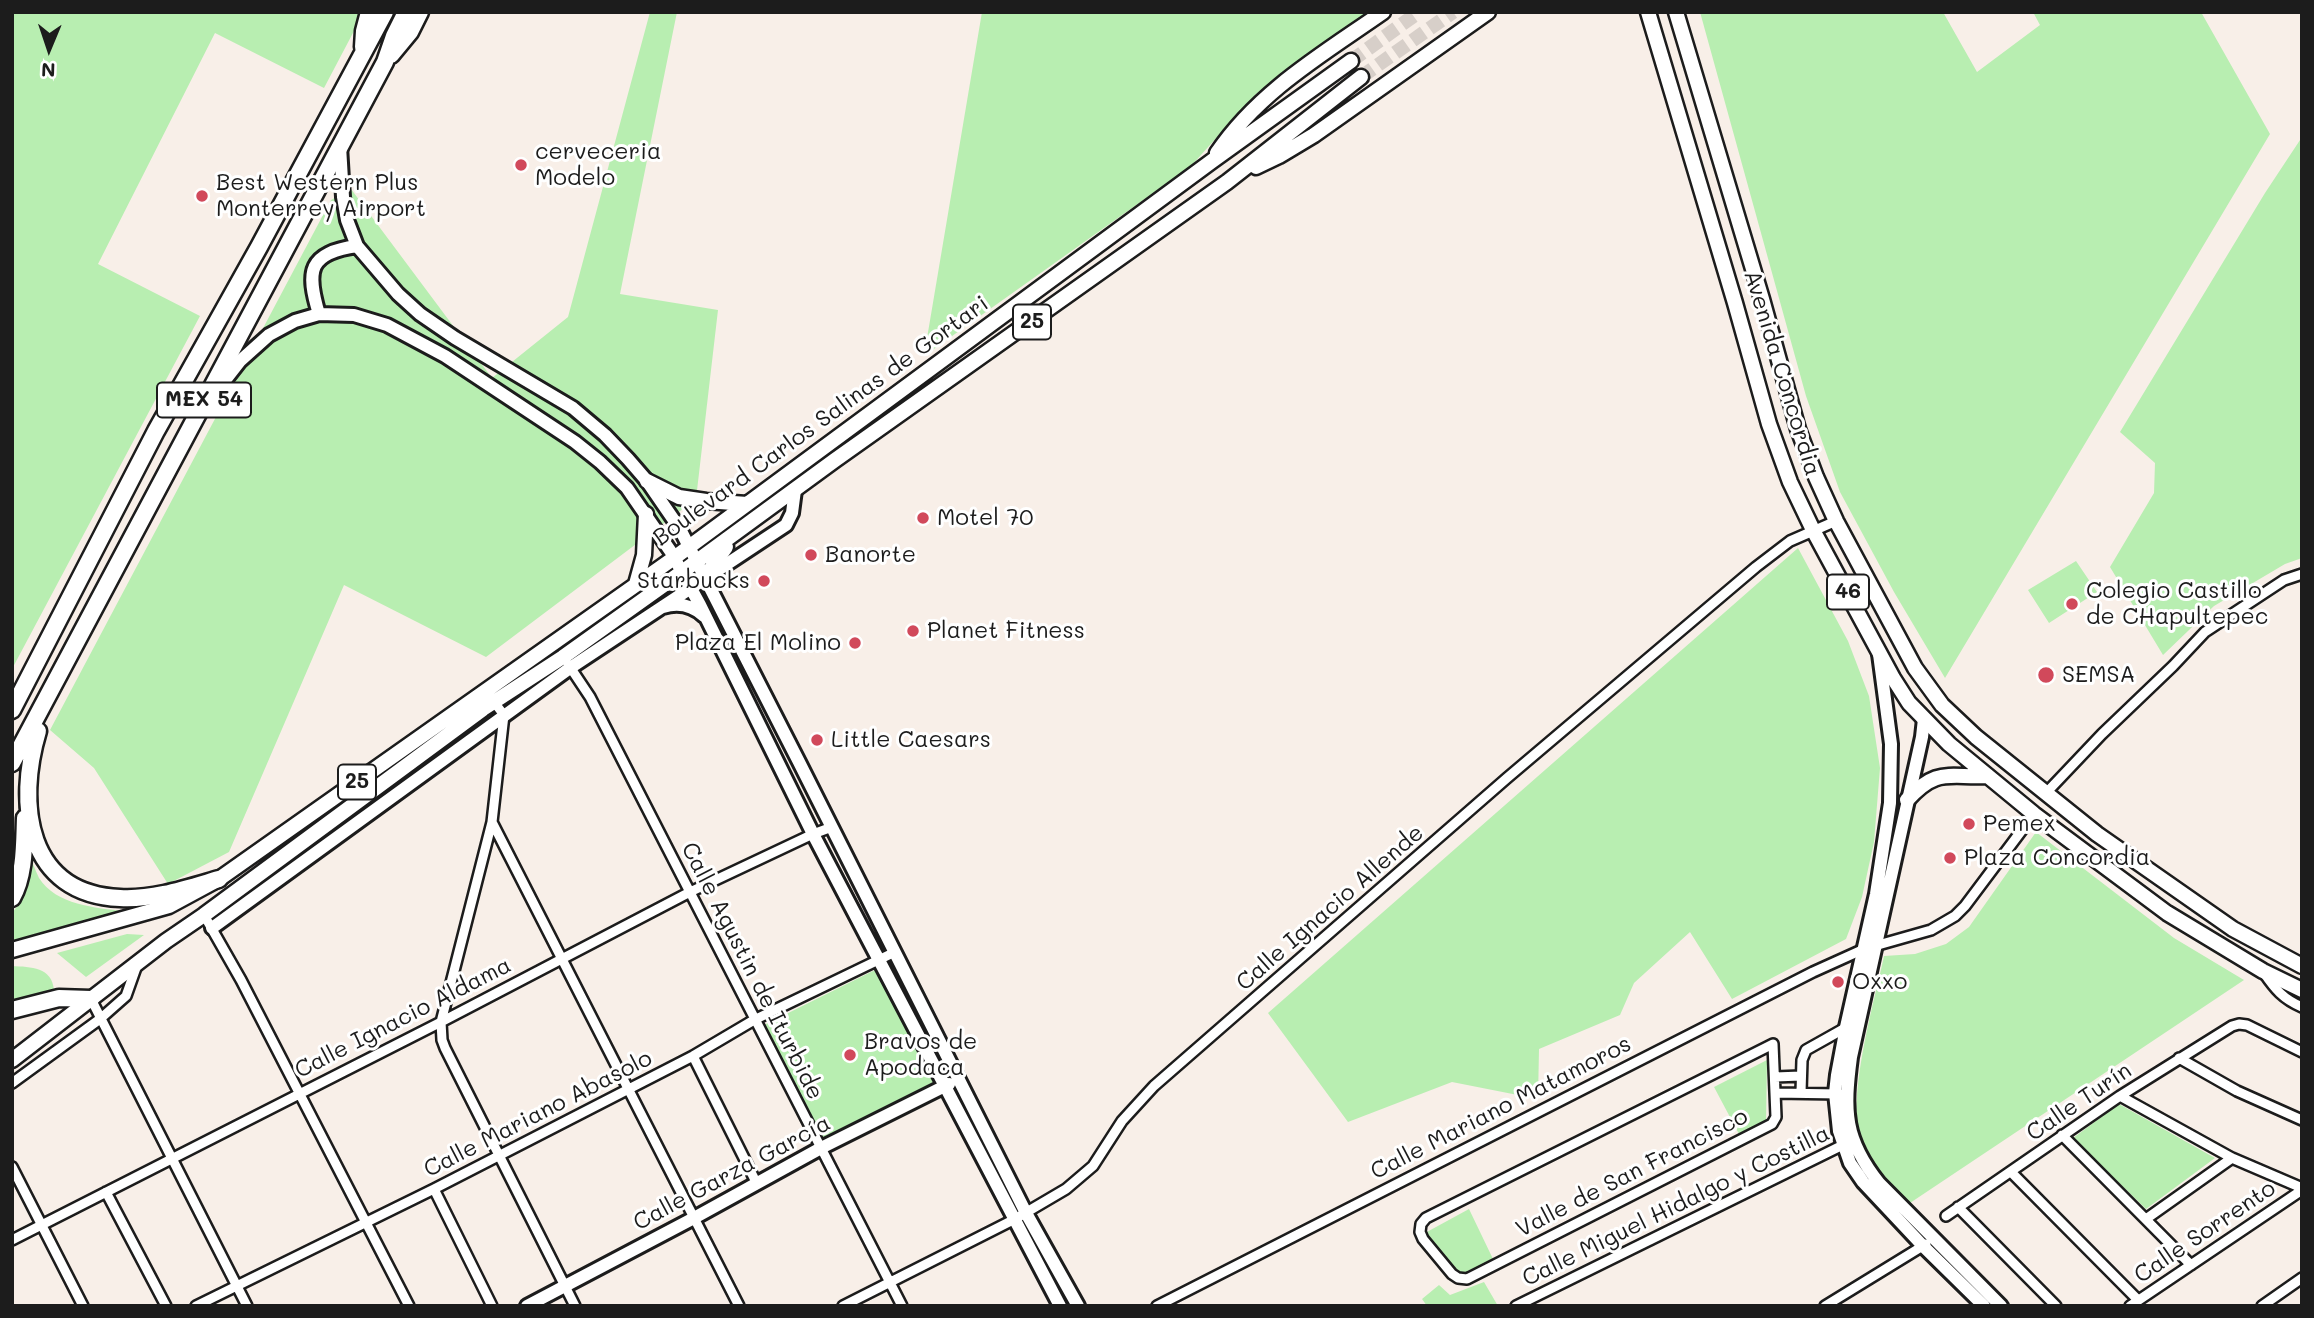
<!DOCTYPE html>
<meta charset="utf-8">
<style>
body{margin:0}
#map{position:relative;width:2314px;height:1318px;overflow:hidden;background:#f8efe8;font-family:Mali,sans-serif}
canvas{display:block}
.frame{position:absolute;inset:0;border:14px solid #1c1c1c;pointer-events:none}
.north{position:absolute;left:14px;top:14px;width:70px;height:70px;-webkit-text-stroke:5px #fff;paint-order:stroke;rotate:182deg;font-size:19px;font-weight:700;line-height:28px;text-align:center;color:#1c1c1c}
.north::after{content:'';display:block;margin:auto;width:24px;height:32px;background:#1c1c1c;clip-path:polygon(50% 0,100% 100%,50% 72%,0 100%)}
</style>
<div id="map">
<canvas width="2314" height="1318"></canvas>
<div class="frame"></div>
<div class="north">N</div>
</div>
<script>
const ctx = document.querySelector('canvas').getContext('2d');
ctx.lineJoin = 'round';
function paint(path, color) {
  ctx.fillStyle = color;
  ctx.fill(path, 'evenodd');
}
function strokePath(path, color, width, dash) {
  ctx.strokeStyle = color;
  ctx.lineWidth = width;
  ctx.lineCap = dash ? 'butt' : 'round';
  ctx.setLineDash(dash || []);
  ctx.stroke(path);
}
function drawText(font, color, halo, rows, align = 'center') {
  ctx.font = font + ' Mali,sans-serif';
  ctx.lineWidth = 6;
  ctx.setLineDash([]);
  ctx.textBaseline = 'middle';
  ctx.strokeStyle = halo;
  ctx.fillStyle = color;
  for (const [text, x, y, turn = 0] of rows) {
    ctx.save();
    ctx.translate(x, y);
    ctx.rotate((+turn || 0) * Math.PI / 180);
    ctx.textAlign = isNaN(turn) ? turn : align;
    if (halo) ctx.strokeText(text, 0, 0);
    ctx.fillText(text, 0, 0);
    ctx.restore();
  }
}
paint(new Path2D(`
 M12,12h352l-40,76 -109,-55 -117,231 102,52 -188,353z
 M650,12h27l-57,282 98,16 -22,189 -210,158 -142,-72 -115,267 -61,32 -74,-116 -44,-38 281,-530 20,-11 141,189 76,-61z
 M982,12h389l-115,82 -65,72 -267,190z
 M1700,12h243l34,60 63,-47 -7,-13h168l69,122 -325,544 -51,-86 -54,-100 -34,-96z
 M2302,137v421l-17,6 -71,42 -51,49 -53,-88 44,-74 1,-30 -35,-31 145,-239z
 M1798,548l50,93 21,55 11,72 -6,74 -12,55 -16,42 -114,60 -42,-67 -56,51 -14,32 -81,34 -1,50 -86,-17 -104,40 -80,-109z
 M2076,561l21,31 -48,31 -21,-33z
 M2036,832l138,106 70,42 -337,225c-13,-16 -32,-32 -42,-49 -24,-42 9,-152 19,-200l31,-2 31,-10 23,-17z
 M29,852c3,9 6,18 10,26 17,27 57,30 85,33l-112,30v-28c15,-17 16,-39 17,-61z
 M127,934l17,1 -58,42 -29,-24z
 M12,966c19,1 40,1 42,24l-42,12z
 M879,968l58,115 -113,57 -62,-114z
 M1767,1060l-1,64 -27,10 -25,-47z
 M2119,1104l96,54 -69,51 -73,-71z
 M1469,1209l24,50 -33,16 -35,-42z
 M1484,1282l14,24h-71l-5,-7 17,-14 11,10z`), '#b8eeb1');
strokePath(new Path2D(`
 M1351,61l68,-49
 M1361,77l92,-65`), '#d7cfc9', 14, [14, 7]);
const street = new Path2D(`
 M568,664l22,33 312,609
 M494,702l10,13 -12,107 -51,200 1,18 3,8 130,258
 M2046,793l56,-59 71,-68 32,-34 79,-52 18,-6
 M492,822l247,484
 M204,915l37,65 168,326
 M2264,973c11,16 19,26 38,34
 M91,999l156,307
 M1773,1044l3,73 -4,7 -305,155 -9,-1 -6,-4 -29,-35 -3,-7 1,-8 5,-6z
 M693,1056l64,128
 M2179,1058l58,33 65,29
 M1775,1077l26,-1
 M12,1083l88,-64 26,-23 11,-31
 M1801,1092l1,-32 4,-10 41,-23
 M1775,1093l65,1
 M2120,1096l112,62 70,30
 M2062,1135l129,130
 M12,1167l71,139
 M2011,1172l127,128
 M434,1189l58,117
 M106,1192l60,114
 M1958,1207l98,99
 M1946,1216l174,-120 112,-70 7,-2 8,1 55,27
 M2146,1219l86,-61
 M12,1240l429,-218 249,-130 123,-58 19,-7
 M196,1306l238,-117 259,-133 61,-36 141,-68
 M843,1306l172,-87 51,-30 27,-23 29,-45 32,-35 353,-308 249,-211 34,-26 46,-20
 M1157,1306l656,-334 51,-23 67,-19 24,-14 10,-10 69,-92
 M1516,1306l331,-163
 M1825,1306l101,-62
 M2130,1306l172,-116
 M2262,1306l40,-28`);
const secondary = new Path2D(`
 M340,146l3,51 4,23 10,26 41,48 22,20 35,24 118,70 32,27 23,24 19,22 33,48 119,233 227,451 52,93
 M319,314c-13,-43 -11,-61 38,-68
 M215,393l25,-32 29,-26 26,-14 24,-7 35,1 33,10 58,31 130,86 25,20 27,26 44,64 29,53 113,229 247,472
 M663,607c16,-5 29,-2 41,9
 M1879,654l12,90 -1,59 -14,91 -30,133 -9,48 -2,18 4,38 11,32 13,19 60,64 61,60
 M1924,719l-2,18 -71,320c-7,54 -7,82 28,126l122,123
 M212,928l358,-260 216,-143 6,-12 3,-23
 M527,1306l167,-88 127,-70 128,-64`);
const primary = new Path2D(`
 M1648,12l87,291 34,121 21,58 23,48 80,148 16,25 40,41 85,70 133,99 96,58 39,19
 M1676,12l86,287 36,130 18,48 20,44 79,147 27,37 34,32 121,97 136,95 69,37
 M1217,153c42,-62 106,-99 166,-141
 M1256,167l23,-11 35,-21 174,-123
 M647,481l32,16 27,4 41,3
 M705,577l21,-30
 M636,584l8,-29 2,-41
 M1907,800c30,-33 41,-22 81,-24
 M12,950l157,-44 50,-27 455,-321 538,-397 139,-100
 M12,1060l154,-119 38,-26 279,-206 80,-52 119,-85 153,-112 392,-278 134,-105`);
const highway = new Path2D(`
 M363,47l1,-16 5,-19
 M391,55l19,-23 10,-20
 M12,710l144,-279 103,-184 126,-235
 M38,731c-22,73 -12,163 82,167 33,2 68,-10 99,-19
 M12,763l373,-701 9,-26 12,-24
 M12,898c13,-23 12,-54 13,-80
 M12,1010l47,-12 32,1`);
strokePath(street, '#1c1c1c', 14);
strokePath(secondary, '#1c1c1c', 18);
strokePath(primary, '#1c1c1c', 19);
strokePath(highway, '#1c1c1c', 21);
strokePath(street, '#fff', 9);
strokePath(secondary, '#fff', 12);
strokePath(primary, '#fff', 14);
strokePath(highway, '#fff', 16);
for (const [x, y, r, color] of [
 [521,165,7,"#d1495b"],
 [202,196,7,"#d1495b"],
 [923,518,7,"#d1495b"],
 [811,555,7,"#d1495b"],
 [764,581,7,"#d1495b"],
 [2072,604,7,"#d1495b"],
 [913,631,7,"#d1495b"],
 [855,643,7,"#d1495b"],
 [2046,675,9,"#d1495b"],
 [817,740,7,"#d1495b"],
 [1969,824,7,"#d1495b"],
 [1950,858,7,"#d1495b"],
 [1838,982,7,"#d1495b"],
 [850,1055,7,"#d1495b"]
]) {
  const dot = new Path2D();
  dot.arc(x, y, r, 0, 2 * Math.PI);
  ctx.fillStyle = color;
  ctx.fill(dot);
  strokePath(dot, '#fff', 2.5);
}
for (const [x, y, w] of [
 [1032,322,38],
 [204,400,94],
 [1848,592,42],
 [357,782,38]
]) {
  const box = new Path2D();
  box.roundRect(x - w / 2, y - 17.5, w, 35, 5);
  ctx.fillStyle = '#fff';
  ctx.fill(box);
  strokePath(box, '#1c1c1c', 2);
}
drawText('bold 21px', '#1c1c1c', null, [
 ["25",1032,322],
 ["MEX 54",204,400],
 ["46",1848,592],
 ["25",357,782]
]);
drawText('23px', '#1c1c1c', '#fff', [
 ["cerveceria",535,152],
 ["Modelo",535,178],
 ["Best Western Plus",216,183],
 ["Monterrey Airport",216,209],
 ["Motel 70",937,518],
 ["Banorte",825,555],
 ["Starbucks",750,581,"right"],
 ["Colegio Castillo",2086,591],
 ["de CHapultepec",2086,617],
 ["Planet Fitness",927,631],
 ["Plaza El Molino",841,643,"right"],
 ["SEMSA",2062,675],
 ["Little Caesars",831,740],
 ["Pemex",1983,824],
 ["Plaza Concordia",1964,858],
 ["Oxxo",1852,982],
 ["Bravos de",864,1042],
 ["Apodaca",864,1068]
], 'left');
drawText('23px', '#1c1c1c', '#fff', [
 ["Avenida Concordia",1782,373,73],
 ["Boulevard Carlos Salinas de Gortari",821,421,-36],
 ["Calle Ignacio Allende",1330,908,-41],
 ["Calle Agustin de Iturbide",752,971,63],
 ["Calle Ignacio Aldama",403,1018,-27],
 ["Calle Turín",2079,1102,-34],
 ["Calle Mariano Matamoros",1501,1108,-27],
 ["Calle Mariano Abasolo",538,1114,-27],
 ["Calle Garza García",732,1173,-28],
 ["Valle de San Francisco",1632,1173,-27],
 ["Calle Miguel Hidalgo y Costilla",1676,1206,-26],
 ["Calle Sorrento",2205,1232,-34]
]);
</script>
